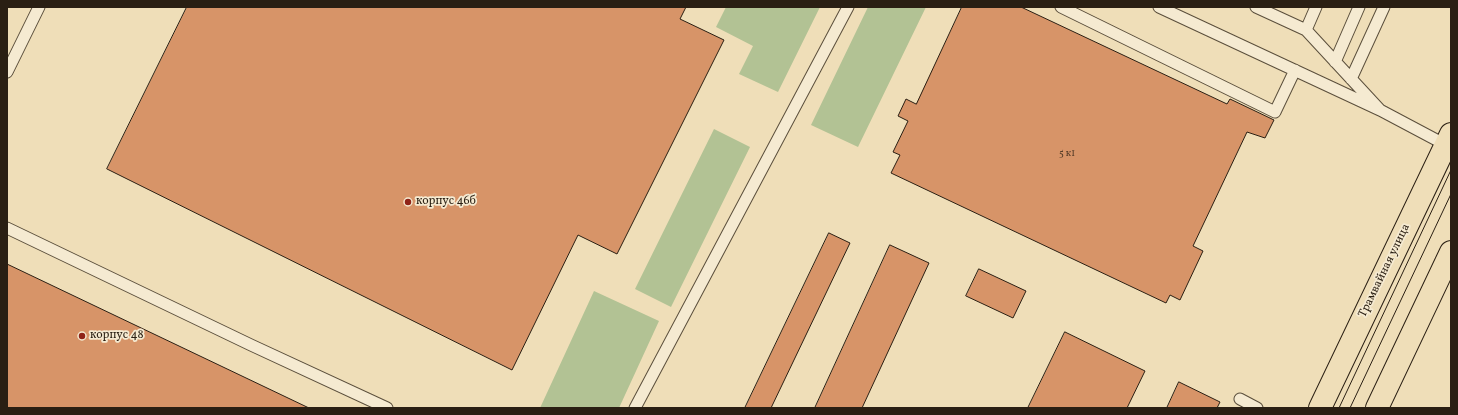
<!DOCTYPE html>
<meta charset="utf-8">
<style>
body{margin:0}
#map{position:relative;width:1458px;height:415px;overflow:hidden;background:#efdeb8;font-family:Vollkorn,serif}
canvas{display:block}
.frame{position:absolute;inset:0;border:8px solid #2a1f13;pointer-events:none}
</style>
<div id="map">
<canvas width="1458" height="415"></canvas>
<div class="frame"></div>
</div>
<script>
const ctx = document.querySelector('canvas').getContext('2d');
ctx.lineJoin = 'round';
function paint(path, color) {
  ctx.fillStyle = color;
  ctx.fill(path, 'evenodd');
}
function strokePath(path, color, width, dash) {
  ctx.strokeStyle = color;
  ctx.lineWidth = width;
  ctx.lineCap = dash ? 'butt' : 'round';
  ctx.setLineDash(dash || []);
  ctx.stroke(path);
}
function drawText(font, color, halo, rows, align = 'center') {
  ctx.font = font + ' Vollkorn,serif';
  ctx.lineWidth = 3.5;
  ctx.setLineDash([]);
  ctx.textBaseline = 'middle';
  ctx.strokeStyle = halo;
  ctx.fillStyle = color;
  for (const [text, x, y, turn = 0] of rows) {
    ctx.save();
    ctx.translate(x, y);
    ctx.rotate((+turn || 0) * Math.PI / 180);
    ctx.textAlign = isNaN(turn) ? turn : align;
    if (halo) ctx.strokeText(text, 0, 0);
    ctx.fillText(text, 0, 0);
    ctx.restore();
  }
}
paint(new Path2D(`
 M726,7h94l-42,85 -39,-18 14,-28 -37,-19z
 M868,7h58l-68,140 -47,-22z
 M714,129l36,18 -79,160 -36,-18z
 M594,291l65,30 -40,87h-79z`), '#b2c294');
const building = new Path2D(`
 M187,7h499l-6,12 44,21 -107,214 -39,-19 -66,135 -405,-201z
 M962,7h59l206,97 3,-5 44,21 -9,18 -18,-6 -54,114 10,5 -23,49 -10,-5 -4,8 -275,-130 9,-18 -7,-3 15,-31 -10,-5 8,-17 10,5z
 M829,233l21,10 -79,165h-26z
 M890,245l39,18 -67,145h-47z
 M7,264l302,144h-302z
 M979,269l47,22 -13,27 -47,-22z
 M1065,332l80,39 -18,37h-99z
 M1179,382l41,20 -3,6h-50z`);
paint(building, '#d79468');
strokePath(building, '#2a1f13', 1);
const service = new Path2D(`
 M1061,7l214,105 20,-42
 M1159,7l221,103
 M1256,7l50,23 74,80 66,35
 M1306,30l10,-23
 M1335,62l24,-55
 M7,72l32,-65
 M1351,79l33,-72
 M7,228l244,117 136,63
 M1240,399l17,9
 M635,408l213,-401`);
const primary = new Path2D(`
 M1320,408l131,-274
 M1377,408l74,-156`);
strokePath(service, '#5b4f3c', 13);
strokePath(primary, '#2a1f13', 24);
strokePath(service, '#f5ead1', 11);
strokePath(primary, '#efdeb8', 22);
strokePath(new Path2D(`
 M1339,408l112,-238
 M1350,408l101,-214`), '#2a1f13', 1);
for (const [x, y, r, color] of [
 [408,202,4,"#8f2418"],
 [82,336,4,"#8f2418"]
]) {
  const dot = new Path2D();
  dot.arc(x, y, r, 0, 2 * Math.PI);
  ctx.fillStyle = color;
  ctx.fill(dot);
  strokePath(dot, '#f5ead1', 1.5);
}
drawText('10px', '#553c28', null, [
 ["5 к1",1067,154]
]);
drawText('12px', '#2a1f13', '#f5ead1', [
 ["корпус 46б",416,202],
 ["корпус 48",90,336]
], 'left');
drawText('12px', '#2a1f13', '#f5ead1', [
 ["Трамвайная улица",1385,271,-64]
]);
</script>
